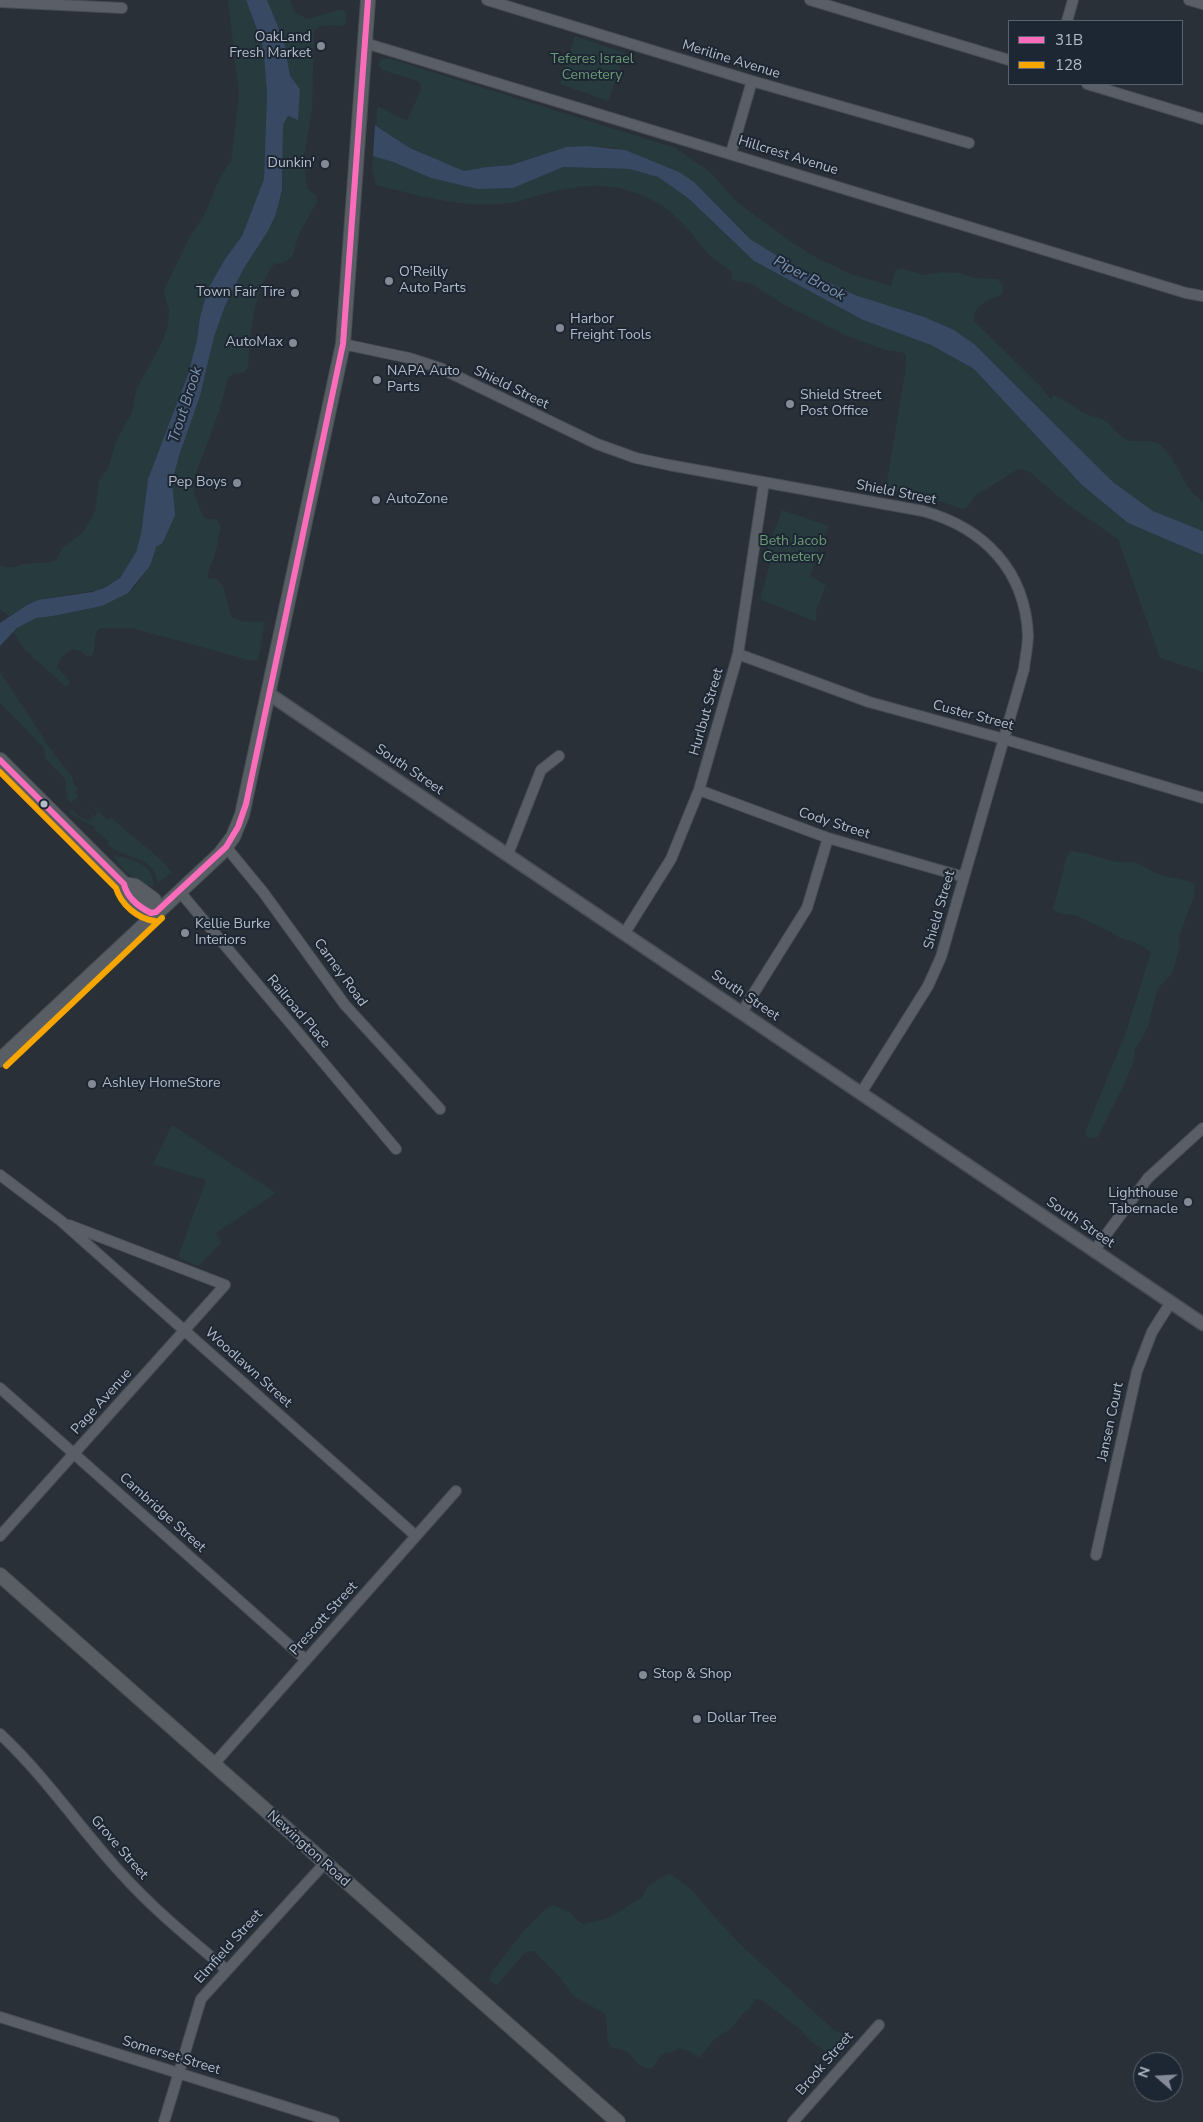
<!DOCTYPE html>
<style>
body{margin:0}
#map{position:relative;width:1203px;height:2122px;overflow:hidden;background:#2a3038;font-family:"Nunito Sans",sans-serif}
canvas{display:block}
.legend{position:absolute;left:1008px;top:20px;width:175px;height:65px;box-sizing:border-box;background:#1d2633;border:1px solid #59626f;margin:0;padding:6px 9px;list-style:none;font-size:15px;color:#b4bcc9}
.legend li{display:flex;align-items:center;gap:10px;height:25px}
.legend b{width:25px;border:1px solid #59626f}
.north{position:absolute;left:1133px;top:2052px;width:50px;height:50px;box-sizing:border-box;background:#1d2633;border:1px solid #59626f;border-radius:50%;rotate:289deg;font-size:14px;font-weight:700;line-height:20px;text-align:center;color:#b4bcc9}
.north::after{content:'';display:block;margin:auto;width:18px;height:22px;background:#848b96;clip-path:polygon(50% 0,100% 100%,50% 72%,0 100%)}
</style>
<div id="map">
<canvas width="1203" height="2122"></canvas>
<ul class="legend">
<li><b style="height:6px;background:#fb6dba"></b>31B</li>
<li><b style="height:6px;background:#f7a600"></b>128</li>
</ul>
<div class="north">N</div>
</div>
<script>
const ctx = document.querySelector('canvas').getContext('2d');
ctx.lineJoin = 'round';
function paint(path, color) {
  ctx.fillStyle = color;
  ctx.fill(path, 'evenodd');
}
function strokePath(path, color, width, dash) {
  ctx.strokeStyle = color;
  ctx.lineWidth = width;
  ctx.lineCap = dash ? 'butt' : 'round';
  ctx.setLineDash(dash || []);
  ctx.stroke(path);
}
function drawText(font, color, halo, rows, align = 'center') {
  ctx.font = font + ' "Nunito Sans",sans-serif';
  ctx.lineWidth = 4;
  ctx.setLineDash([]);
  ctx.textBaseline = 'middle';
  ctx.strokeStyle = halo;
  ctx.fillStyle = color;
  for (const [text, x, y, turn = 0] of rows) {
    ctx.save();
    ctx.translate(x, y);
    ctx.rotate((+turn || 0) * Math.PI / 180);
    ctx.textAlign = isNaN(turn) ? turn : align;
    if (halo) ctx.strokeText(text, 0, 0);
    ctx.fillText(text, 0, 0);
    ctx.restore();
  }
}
paint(new Path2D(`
 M228,0h18l16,43 2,13 3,37 -3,86 -22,57 -17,23 -17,30 -8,28 -3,23 -9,34 -40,105 -7,55 -7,23 -14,21 -22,12 -54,9 -17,6 -18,11 -9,-7v-44l4,2h12l6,-3 30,-2 5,-3 5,-11 20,-15 13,-21 4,-31 10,-15 7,-25 16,-29 5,-24 25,-46 6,-17 1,-15 -5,-16 1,-6 24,-50 16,-24 13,-32 9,-16 4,-3 8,-68z
 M267,0h23l4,12 13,7 35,-10 4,4v9l-3,4c-10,0 -23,-4 -29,6l-2,79 -8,46 3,31 9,8 1,6 -17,30 -8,25 -9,6 -9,1c-22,30 -23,69 -26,104l-4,4 -12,2 -4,4 -9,34 -25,66v14l8,23 5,4h9l5,7c-3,9 -3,19 -6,28 -2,9 -8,15 -7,24l9,1 6,7 8,30c15,11 24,2 34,7 -3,12 -4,25 -7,37h-9l-117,-32h-32c-9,7 -2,18 -8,28h-6l-4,-4 -9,-3c-8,3 -13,10 -16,18l13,15 -4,5 -42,-38 -11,-17 7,-6 18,-9 15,-1 49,-10 10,-5 21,-12 17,-23 13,-39 3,-23 13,-48 21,-60 14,-59 11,-31 19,-38 24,-37 8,-17 6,-24 1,-65 5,-8 5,1 7,-29 -10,-12 -6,-36z
 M575,36l50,17 -17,48 -48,-17z
 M383,59h8l284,89 35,24 28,31 52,38 25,16 36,17 40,12 4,-15 6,-3 23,7 19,-3 17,1 14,5 23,1 6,6 -1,9c-11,6 -29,10 -28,27l66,65 11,14 2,-4h3c11,5 20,13 30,18 4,3 10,2 15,4 10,5 15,17 27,22 11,4 23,-3 33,6 18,14 21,43 42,55v30l-50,-20 -40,-29 -139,-138 -20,-14 -99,-35 -63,-30 -42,-26 -56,-57 -15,-10 -66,-25h-47l-55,18 -24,2 -23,5 -54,-24 -34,-23 1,-16 2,-2 28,14 14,-32 -1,-6 -5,-3 -33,-10 -3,-5 1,-5z
 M374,156l19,6 38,16 46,11 86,-22 67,2 28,8 30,21 66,63 109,59 68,25 43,24 108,116 46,38 75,32v117l-43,-14 -42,-119 -51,-35 -37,-32 -12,-3 -43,27 -7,10 -5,3 -36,-12 -41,-9 20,-121v-12l-2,-2 -18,-3 -34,-12 -69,-34 -33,-21 -18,-3v-8c-7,-6 -15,-10 -21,-16 -10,-8 -16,-20 -25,-29 -10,-11 -22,-21 -36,-28 -38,-19 -70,-15 -110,-4 -13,3 -27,9 -41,9 -43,3 -82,-9 -123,-19l-4,-17z
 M782,510l47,16 -8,15 -11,35 16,9 -10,26v11l-56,-23 10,-35 -2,-17z
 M0,672l54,82 18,22 2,9 4,4 -3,3 4,4 -8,7 -4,-5 -2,-19 -20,-21 -1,-10 -44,-45z
 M85,798l22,22 4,-3c19,19 45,35 61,55l-14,11c-7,-32 -33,-21 -51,-39l2,-2 -14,-12v-3l-26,-14 3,-3 5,5 12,6 4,-3 -9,-12 10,11 4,-4z
 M1072,851c15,2 30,8 45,11 7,1 14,-1 20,1 8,4 15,9 24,12 12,4 23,3 34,9l-1,12 -16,43 2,6 -7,27 -16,18 -8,33 -7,16 -7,9 -1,12 -11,27 -26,51 -11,-1 -1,-5 40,-97 26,-83 -16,-10 -15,-4 -9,-6 -36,-17 -17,-2 -5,-4 14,-53z
 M113,855c17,4 44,9 40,32 -17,-4 -32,-17 -40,-32z
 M172,1125l104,68 -60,40 5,10 -23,23 -20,-9 28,-77 -53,-16z
 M669,1873l24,18 17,21 30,32 95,87 8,3 6,11 -10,11 -5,1 -22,-15 -12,-13 -38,-29 -6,-1 -8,12 -5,2 -10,14 -19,13 -15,18 -10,-7 -11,-3 -5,4 -11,2 -10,14c-16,2 -17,-14 -29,-18 -5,-2 -11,0 -14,-6 -4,-9 0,-21 -5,-31l-31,-17 -14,-20 -25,-25 -9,1 -27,32 -2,1 -7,-5 3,-8 30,-39 26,-26 6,-2 16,8 8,8 5,3 26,-6 33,-21 6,-11z`), '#273a3e');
paint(new Path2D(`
 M246,0h21l17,41 6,35 10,13 -2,31 -10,-4 -5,9 -1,65 -6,24 -8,17 -24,37 -19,38 -11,31 -14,59 -21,60 -13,48 -3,23 -13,39 -22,27 -26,13 -49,10 -17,2 -19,10 -17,18v-23l27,-18 11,-5 54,-8 12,-4 16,-10 16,-26 5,-18 7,-55 40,-105 9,-34 3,-23 8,-28 17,-30 17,-23 22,-57 3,-86 -3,-37 -2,-13z
 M375,125l35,23 54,23 23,-4 24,-2 55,-18 21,-1 38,4 54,22 15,10 56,57 42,26 63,30 69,22 30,13 20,14 139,138 40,29 50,20v24l-75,-32 -46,-38 -108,-116 -43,-24 -68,-25 -109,-59 -66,-63 -30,-21 -28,-8 -67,-2 -50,21 -36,1 -46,-11 -38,-16 -20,-6z`), '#384963');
strokePath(new Path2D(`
 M156,538l11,-24 -3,-31`), '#384963', 16);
const minor = new Path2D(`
 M487,0l265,81 217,62
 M810,0l199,60
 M1189,0l14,4
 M0,2l122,6
 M1067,21l6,-21
 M365,43l821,250 17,3
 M1087,84l116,35
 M731,153l21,-72
 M343,344l66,14 31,10 157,76 39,14 33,7 254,46c61,17 102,59 105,124 0,11 -3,23 -4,34l-83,288 -13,29 -67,107
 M738,654l131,48 135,37 199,59
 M699,790l129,48 136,39
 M226,847l37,45 82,113 95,104
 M508,854l33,-84 18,-14
 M180,892l216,257
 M624,934l47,-75 28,-69 39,-136 26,-172
 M742,1012l65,-104 21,-70
 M0,1175l61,46 355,315
 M1094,1251l54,-73 55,-50
 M0,1388l306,272
 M0,1536l225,-251 -156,-60
 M1096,1555l41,-184 15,-39 19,-30
 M0,1734c45,42 79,93 120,138 32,36 70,67 107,98
 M213,1765l243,-274
 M0,2017l334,105
 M164,2122l37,-123 123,-135
 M793,2122l86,-97`);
const tertiary = new Path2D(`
 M269,694l934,630`);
const secondary = new Path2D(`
 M0,760l124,124c1,12 20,29 32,28
 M124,884l11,2 19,14 2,12
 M0,1060l220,-206 13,-17 9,-22 101,-471 25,-344
 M0,1575l618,547`);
strokePath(minor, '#484c53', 12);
strokePath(tertiary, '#484c53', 15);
strokePath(secondary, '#484c53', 16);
strokePath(minor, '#5a5e66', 10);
strokePath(tertiary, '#5a5e66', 12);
strokePath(secondary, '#595d64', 14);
strokePath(new Path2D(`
 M0,760l124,124c3,14 15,23 27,29l5,-1 70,-65 12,-20 8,-23 97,-460 25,-344`), '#fb6dba', 6);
strokePath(new Path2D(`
 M0,772l116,116c5,17 22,31 39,33
 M6,1066l156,-148`), '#f7a600', 6);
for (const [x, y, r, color] of [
 [321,46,5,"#848b96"],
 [325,164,5,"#848b96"],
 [389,281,5,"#848b96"],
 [295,293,5,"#848b96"],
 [560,328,5,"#848b96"],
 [293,343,5,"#848b96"],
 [377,380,5,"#848b96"],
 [790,404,5,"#848b96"],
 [237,483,5,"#848b96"],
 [376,500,5,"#848b96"],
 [44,804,4.5,"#b4bcc9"],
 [185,933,5,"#848b96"],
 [92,1084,5,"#848b96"],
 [1188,1202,5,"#848b96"],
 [643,1675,5,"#848b96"],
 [697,1719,5,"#848b96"]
]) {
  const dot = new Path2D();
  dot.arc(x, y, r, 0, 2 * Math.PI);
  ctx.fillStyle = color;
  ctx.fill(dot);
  strokePath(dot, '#1d2633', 2);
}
drawText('14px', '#b4bcc9', '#1d2633', [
 ["OakLand",311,38,"right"],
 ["Fresh Market",311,54,"right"],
 ["Dunkin'",315,164,"right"],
 ["O'Reilly",399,273],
 ["Auto Parts",399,289],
 ["Town Fair Tire",285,293,"right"],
 ["Harbor",570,320],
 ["Freight Tools",570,336],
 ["AutoMax",283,343,"right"],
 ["NAPA Auto",387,372],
 ["Parts",387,388],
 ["Shield Street",800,396],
 ["Post Office",800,412],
 ["Pep Boys",227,483,"right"],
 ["AutoZone",386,500],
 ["Kellie Burke",195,925],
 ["Interiors",195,941],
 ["Ashley HomeStore",102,1084],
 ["Lighthouse",1178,1194,"right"],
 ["Tabernacle",1178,1210,"right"],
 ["Stop & Shop",653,1675],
 ["Dollar Tree",707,1719]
], 'left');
drawText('14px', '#6b9a76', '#1d2633', [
 ["Teferes Israel",592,60],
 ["Cemetery",592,76],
 ["Beth Jacob",793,542],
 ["Cemetery",793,558]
]);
drawText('14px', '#b4bcc9', '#1d2633', [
 ["Meriline Avenue",731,60,17],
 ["Hillcrest Avenue",788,156,17],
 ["Shield Street",511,388,26],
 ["Shield Street",896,493,11],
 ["Hurlbut Street",707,712,-74],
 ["Custer Street",973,716,15],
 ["South Street",409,770,34],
 ["Cody Street",834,824,18],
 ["Shield Street",940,910,-74],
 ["Carney Road",340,973,54],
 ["South Street",745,996,34],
 ["Railroad Place",298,1012,50],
 ["South Street",1080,1223,34],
 ["Woodlawn Street",248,1368,42],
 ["Page Avenue",102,1402,-48],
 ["Jansen Court",1111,1422,-78],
 ["Cambridge Street",162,1513,42],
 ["Prescott Street",324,1619,-48],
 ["Grove Street",119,1848,49],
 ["Newington Road",308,1849,42],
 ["Elmfield Street",229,1947,-48],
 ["Somerset Street",171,2056,17],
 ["Brook Street",825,2064,-49]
]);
drawText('italic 15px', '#7c92b1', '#1d2633', [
 ["Piper Brook",809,279,28],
 ["Trout Brook",186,405,-72]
]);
</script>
